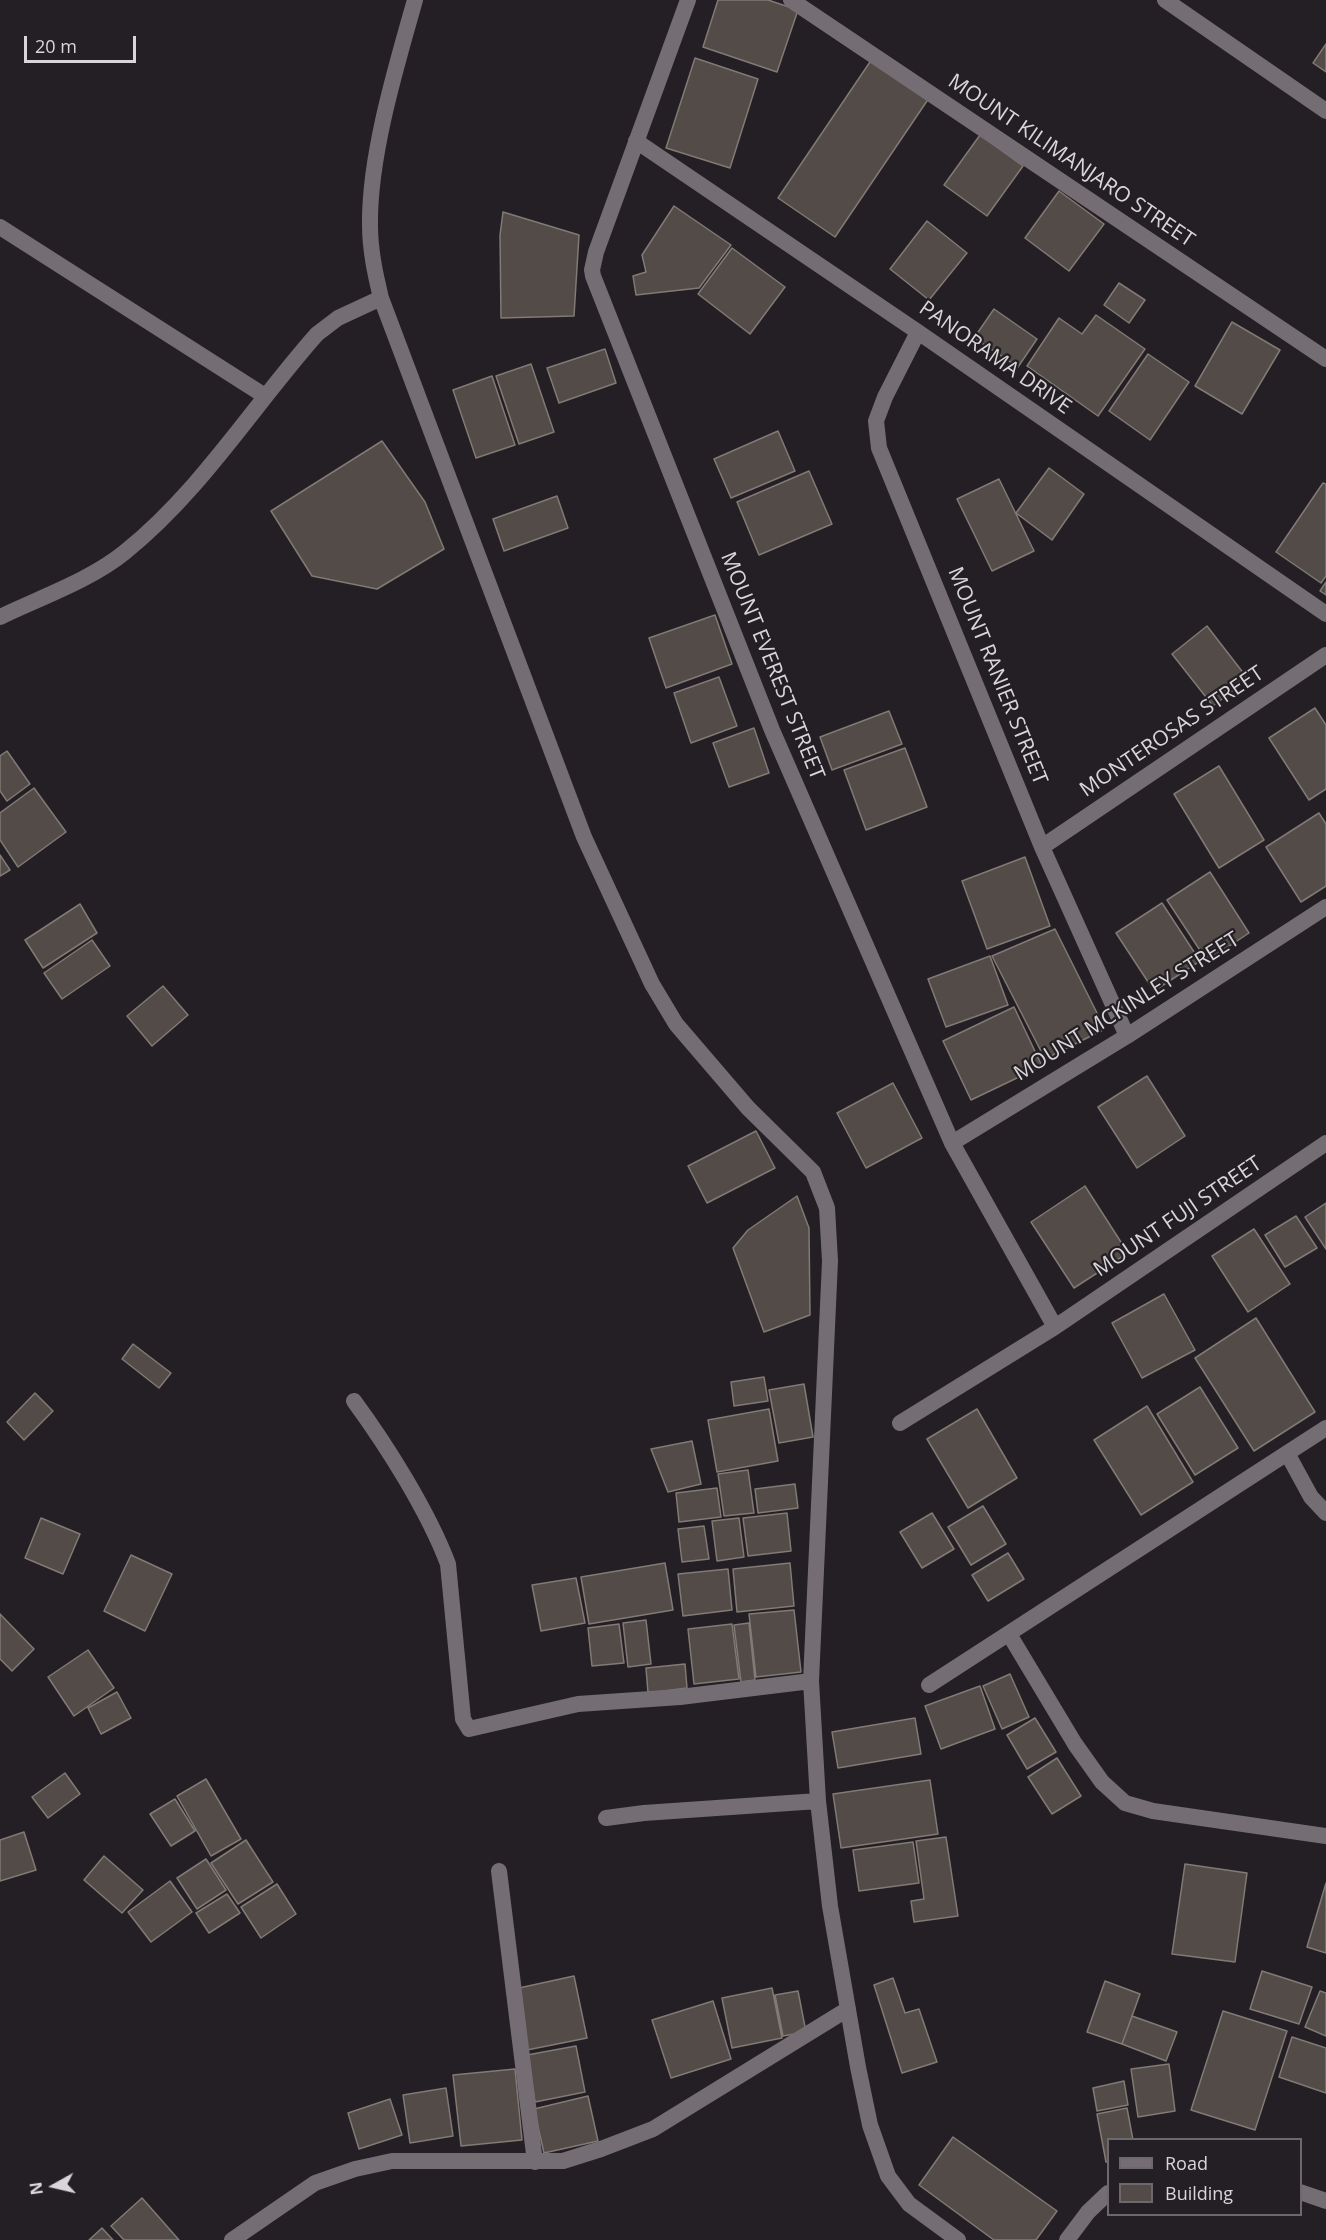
<!DOCTYPE html>
<style>
body{margin:0}
#map{position:relative;width:1326px;height:2240px;overflow:hidden;background:#231f24;font-family:"Open Sans",sans-serif}
canvas{display:block}
.legend{position:absolute;left:1107px;top:2138px;width:195px;height:78px;box-sizing:border-box;background:#231f24;border:2px solid #6c686c;margin:0;padding:8px 10px;list-style:none;font-size:18px;color:#d9d6d9}
.legend li{display:flex;align-items:center;gap:12px;height:30px}
.legend b{width:30px;border:2px solid #6c686c}
.north{position:absolute;left:24px;top:2156px;width:60px;height:60px;-webkit-text-stroke:4px #231f24;paint-order:stroke;rotate:262deg;font-size:16px;font-weight:700;line-height:24px;text-align:center;color:#d9d6d9}
.north::after{content:'';display:block;margin:auto;width:21px;height:27px;background:#d9d6d9;clip-path:polygon(50% 0,100% 100%,50% 72%,0 100%)}
.scale{position:absolute;left:24px;top:36px;width:112px;height:27px;box-sizing:border-box;border:3px solid #d9d6d9;border-top:0;padding-left:8px;font-size:18px;line-height:21px;white-space:nowrap;color:#d9d6d9;-webkit-text-stroke:4px #231f24;paint-order:stroke}
</style>
<div id="map">
<canvas width="1326" height="2240"></canvas>
<ul class="legend">
<li><b style="height:8px;background:#746e74"></b>Road</li>
<li><b style="height:16px;background:#524b47"></b>Building</li>
</ul>
<div class="north">N</div>
<div class="scale">20 m</div>
</div>
<script>
const ctx = document.querySelector('canvas').getContext('2d');
ctx.lineJoin = 'round';
function paint(path, color) {
  ctx.fillStyle = color;
  ctx.fill(path, 'evenodd');
}
function strokePath(path, color, width, dash) {
  ctx.strokeStyle = color;
  ctx.lineWidth = width;
  ctx.lineCap = dash ? 'butt' : 'round';
  ctx.setLineDash(dash || []);
  ctx.stroke(path);
}
function drawText(font, color, halo, rows, align = 'center') {
  ctx.font = font + ' "Open Sans",sans-serif';
  ctx.lineWidth = 4.5;
  ctx.setLineDash([]);
  ctx.textBaseline = 'middle';
  ctx.strokeStyle = halo;
  ctx.fillStyle = color;
  for (const [text, x, y, turn = 0] of rows) {
    ctx.save();
    ctx.translate(x, y);
    ctx.rotate((+turn || 0) * Math.PI / 180);
    ctx.textAlign = isNaN(turn) ? turn : align;
    if (halo) ctx.strokeText(text, 0, 0);
    ctx.fillText(text, 0, 0);
    ctx.restore();
  }
}
const building = new Path2D(`
 M718,0h50l30,10 -21,62 -74,-25z
 M1326,44v28l-13,-9z
 M695,58l63,21 -28,89 -64,-20z
 M872,59l57,39 -94,139 -57,-39z
 M980,135l43,31 -36,50 -43,-31z
 M1059,191l45,33 -35,47 -44,-33z
 M674,206l57,39 -32,43 -63,7 -3,-19 13,-4 -4,-17z
 M503,212l76,23 -5,81 -73,2 -1,-83z
 M927,221l40,32 -38,47 -39,-31z
 M732,248l53,39 -35,47 -52,-40z
 M1119,283l26,17 -16,23 -25,-18z
 M994,309l43,30 -19,28 -44,-29z
 M1096,315l49,34 -47,67 -71,-50 32,-48 23,16z
 M1232,322l48,28 -38,64 -47,-28z
 M605,349l11,34 -57,20 -12,-35z
 M1148,354l41,28 -39,58 -41,-29z
 M531,364l23,68 -35,12 -23,-68z
 M492,376l23,69 -39,13 -23,-68z
 M778,431l17,40 -64,27 -17,-39z
 M382,441l43,61 19,47 -67,40 -65,-13 -41,-65z
 M1049,468l35,26 -32,46 -36,-27z
 M809,471l23,53 -73,31 -22,-53z
 M999,479l35,72 -42,20 -35,-72z
 M1323,483l3,1v92l-5,7 -45,-31z
 M557,496l11,32 -64,23 -11,-32z
 M1326,582v13l-6,-4z
 M715,615l17,49 -66,24 -17,-50z
 M1207,626l41,53 -35,27 -41,-52z
 M719,677l18,49 -46,17 -17,-50z
 M1315,708l11,17v64l-17,11 -40,-62z
 M889,711l13,33 -70,26 -12,-33z
 M754,728l15,45 -40,14 -16,-44z
 M905,748l22,59 -61,23 -22,-60z
 M7,751l23,33 -23,17 -7,-10v-35z
 M1219,766l45,74 -45,28 -45,-74z
 M34,788l32,44 -48,35 -18,-27v-27z
 M1319,813l7,11v62l-25,16 -35,-55z
 M0,855l10,15 -10,6z
 M1025,857l25,69 -63,23 -25,-68z
 M1210,872l39,61 -42,28 -40,-61z
 M1162,903l38,58 -46,30 -38,-58z
 M80,904l17,29 -54,35 -18,-28z
 M1055,929l50,100 -60,30 -53,-103z
 M92,940l18,26 -48,33 -18,-26z
 M990,956l18,49 -62,22 -18,-48z
 M163,986l25,29 -36,31 -25,-30z
 M1014,1007l28,59 -71,34 -28,-59z
 M1147,1076l38,60 -48,32 -39,-61z
 M893,1083l29,55 -56,30 -29,-55z
 M756,1131l19,37 -68,35 -19,-37z
 M1085,1186l43,67 -54,35 -43,-66z
 M797,1196l12,32 1,87 -46,17 -31,-84 15,-18z
 M1326,1203v46l-21,-32z
 M1296,1216l21,32 -32,19 -20,-32z
 M1254,1229l36,55 -42,28 -36,-56z
 M1164,1294l31,56 -53,28 -30,-55z
 M1256,1318l59,94 -61,39 -59,-93z
 M133,1344l38,29 -12,15 -37,-29z
 M764,1377l4,24 -34,5 -3,-24z
 M804,1384l9,53 -34,6 -10,-53z
 M1200,1387l38,61 -43,27 -38,-61z
 M35,1393l18,18 -29,29 -17,-18z
 M1147,1406l46,76 -52,33 -47,-75z
 M769,1409l9,52 -61,11 -9,-52z
 M977,1409l40,69 -49,30 -41,-69z
 M692,1441l9,43 -33,8 -17,-43z
 M748,1470l6,43 -30,3 -6,-42z
 M795,1484l3,24 -40,5 -3,-24z
 M717,1488l4,29 -42,5 -3,-29z
 M983,1506l23,38 -35,21 -23,-38z
 M787,1513l4,38 -43,5 -5,-38z
 M932,1513l22,36 -32,19 -22,-36z
 M41,1518l39,16 -17,40 -38,-16z
 M739,1518l5,39 -27,4 -5,-40z
 M704,1526l5,33 -27,3 -4,-33z
 M1008,1553l16,26 -36,22 -16,-26z
 M131,1555l41,19 -27,57 -41,-20z
 M665,1563l8,47 -84,14 -8,-47z
 M790,1563l4,43 -57,6 -4,-43z
 M728,1569l4,41 -49,6 -5,-42z
 M576,1578l9,45 -44,8 -9,-46z
 M794,1610l7,62 -45,5 -7,-63z
 M0,1614l34,35 -22,22 -12,-12z
 M646,1620l5,44 -23,3 -5,-44z
 M749,1623l6,57 -14,2 -7,-57z
 M619,1624l5,39 -32,3 -4,-38z
 M732,1624l7,55 -45,5 -6,-55z
 M88,1650l26,38 -40,28 -26,-39z
 M685,1664l2,24 -39,5 -2,-25z
 M1010,1674l19,43 -27,12 -19,-43z
 M980,1686l15,43 -54,20 -16,-43z
 M117,1692l14,26 -30,16 -13,-26z
 M915,1718l6,36 -83,14 -6,-36z
 M1035,1718l21,34 -29,17 -20,-34z
 M1057,1758l24,38 -29,18 -24,-37z
 M65,1773l15,21 -32,24 -16,-21z
 M206,1779l35,60 -30,17 -34,-60z
 M930,1780l8,54 -97,14 -8,-54z
 M175,1799l20,32 -24,15 -21,-32z
 M24,1832l12,38 -36,11v-41z
 M946,1837l12,79 -44,6 -3,-21 13,-2 -8,-58z
 M246,1840l27,42 -35,22 -27,-41z
 M913,1842l6,41 -60,8 -6,-41z
 M104,1856l39,34 -21,23 -38,-33z
 M206,1859l20,31 -29,19 -20,-31z
 M1185,1864l62,9 -12,89 -63,-8z
 M170,1881l22,31 -41,30 -23,-30z
 M1326,1883v70l-19,-6z
 M277,1884l19,30 -35,24 -20,-31z
 M227,1894l13,19 -31,20 -13,-20z
 M1262,1971l50,16 -13,37 -49,-15z
 M574,1976l13,62 -60,12 -8,-62z
 M893,1978l12,35 14,-4 18,53 -35,11 -28,-88z
 M1105,1981l35,13 -18,50 -35,-12z
 M772,1988l10,50 -50,10 -10,-50z
 M798,1991l8,41 -23,4 -8,-41z
 M1320,1991l6,2v43l-21,-9z
 M713,2001l18,58 -60,19 -19,-58z
 M1223,2011l64,20 -32,99 -64,-20z
 M1132,2016l45,16 -11,29 -44,-17z
 M1292,2037l34,11v45l-47,-16z
 M576,2046l9,46 -50,10 -8,-47z
 M1169,2064l6,47 -37,6 -7,-48z
 M515,2069l7,71 -61,6 -8,-71z
 M1124,2081l4,24 -31,6 -4,-23z
 M446,2088l7,48 -43,7 -7,-48z
 M588,2096l10,45 -54,12 -10,-44z
 M390,2099l12,36 -43,14 -11,-36z
 M1127,2108l6,32h-25v22h-2l-9,-48z
 M953,2137l104,74 -21,29h-42l-75,-55z
 M142,2198l37,42h-55l-13,-14z
 M102,2228l11,12h-24z`);
paint(building, '#524b47');
strokePath(building, '#817a75', 1.5);
strokePath(new Path2D(`
 M415,0c-19,67 -46,156 -45,225 0,25 5,48 11,73l203,539 68,147 24,40 72,84 65,64 14,36 3,53 -19,420 7,120 12,105 28,161 12,58 18,51 21,28 49,36
 M688,0l-92,252 -4,18 1,6 179,454 180,413 103,184
 M791,0l535,359
 M1165,0l161,111
 M636,141l282,191 408,282
 M0,227l265,169
 M918,332l-33,65 -9,24 3,27 163,399 85,189
 M0,617c39,-19 91,-37 125,-65 76,-61 128,-146 192,-218l21,-16 43,-20
 M1042,847l284,-192
 M952,1143l175,-107 199,-129
 M354,1401c33,45 74,110 94,163l15,155 6,10 109,-25 102,-7 131,-16
 M900,1423l155,-96 271,-184
 M1287,1453l24,44 15,16
 M1009,1634l66,110 27,38 23,21 28,8 173,25
 M929,1685l397,-257
 M606,1818l38,-5 174,-12
 M499,1871l36,291
 M1300,2192l26,9
 M232,2240l83,-57 40,-14 37,-8h171l38,-12 52,-20 195,-120
 M1067,2240l21,-28 20,-19`), '#746e74', 16);
drawText('21px', '#d9d6d9', '#231f24', [
 ["MOUNT KILIMANJARO STREET",1071,161,34],
 ["PANORAMA DRIVE",995,358,35],
 ["MOUNT EVEREST STREET",772,666,68],
 ["MOUNT RANIER STREET",997,676,68],
 ["MONTEROSAS STREET",1172,732,-34],
 ["MOUNT MCKINLEY STREET",1127,1007,-32],
 ["MOUNT FUJI STREET",1178,1217,-34]
]);
</script>
